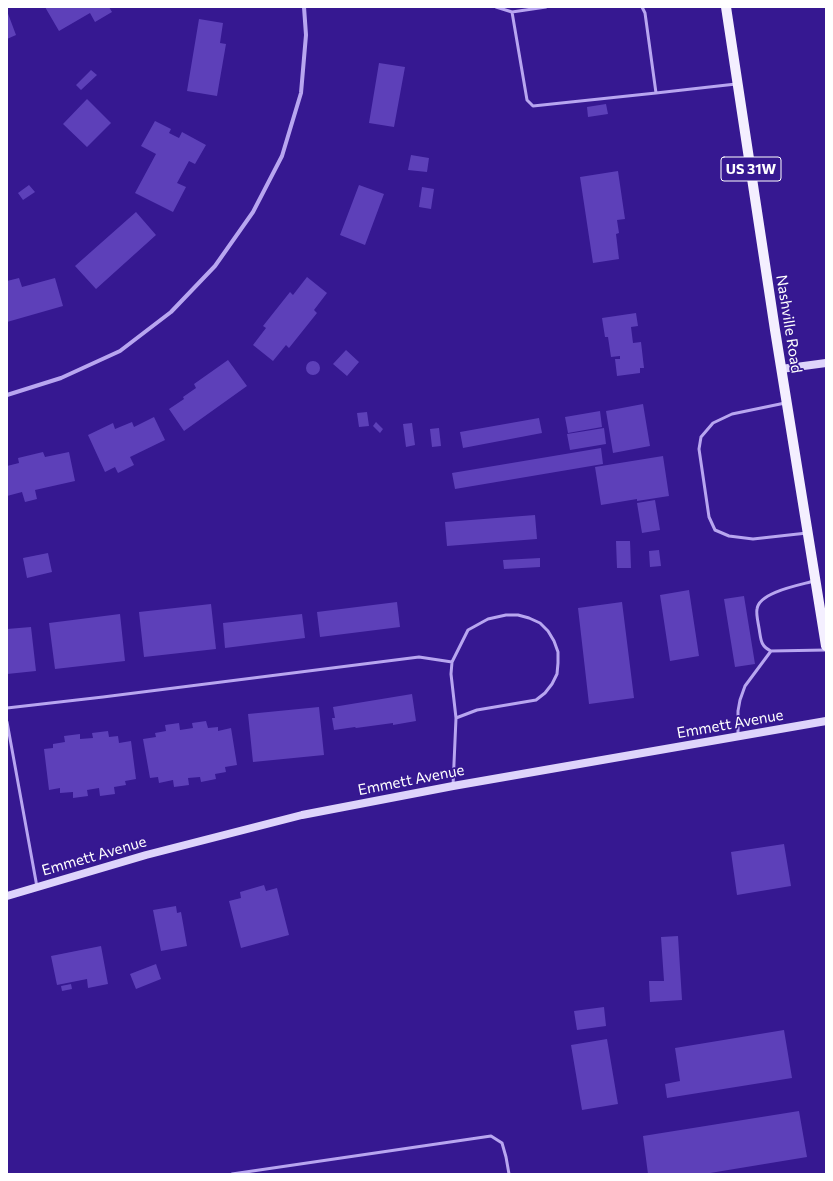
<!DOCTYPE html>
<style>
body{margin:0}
#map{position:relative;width:833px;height:1181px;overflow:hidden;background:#361891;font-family:Commissioner,sans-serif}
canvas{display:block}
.frame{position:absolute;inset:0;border:8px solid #fff;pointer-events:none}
</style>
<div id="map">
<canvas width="833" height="1181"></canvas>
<div class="frame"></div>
</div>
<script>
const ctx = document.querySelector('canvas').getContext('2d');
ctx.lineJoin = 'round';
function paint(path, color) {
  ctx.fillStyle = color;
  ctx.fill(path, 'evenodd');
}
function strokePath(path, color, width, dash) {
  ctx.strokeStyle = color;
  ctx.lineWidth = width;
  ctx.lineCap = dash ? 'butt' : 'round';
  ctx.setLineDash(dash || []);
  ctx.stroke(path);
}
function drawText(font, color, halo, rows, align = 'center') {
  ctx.font = font + ' Commissioner,sans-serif';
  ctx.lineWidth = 3.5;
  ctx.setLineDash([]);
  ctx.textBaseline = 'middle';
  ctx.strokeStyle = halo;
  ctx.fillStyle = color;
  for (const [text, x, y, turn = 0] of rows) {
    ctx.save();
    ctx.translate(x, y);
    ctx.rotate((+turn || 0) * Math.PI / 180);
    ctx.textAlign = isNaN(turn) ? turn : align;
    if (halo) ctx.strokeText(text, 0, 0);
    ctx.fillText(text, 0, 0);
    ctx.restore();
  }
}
paint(new Path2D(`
 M45,7h64l3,5 -17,10 -5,-9 -31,18z
 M7,11l9,24 -9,4z
 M199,19l24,4 -3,20 6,1 -9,52 -30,-5z
 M379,63l26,4 -11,60 -25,-4z
 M91,70l6,5 -16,15 -5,-5z
 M87,99l24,24 -24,24 -24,-23z
 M606,104l2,10 -20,3 -1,-10z
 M155,121l16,8 -2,4 10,5 3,-6 24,13 -11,19 -6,-3 -12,22 9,4 -13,25 -38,-19 21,-39 -15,-8z
 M411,155l18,3 -2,14 -19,-2z
 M618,171l7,48 -8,1 2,13 -3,1 3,25 -26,4 -13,-86z
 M29,185l6,7 -12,8 -5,-7z
 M359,185l25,9 -19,51 -25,-10z
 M422,187l12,2 -3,20 -12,-2z
 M136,212l20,23 -60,54 -21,-23z
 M307,277l20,16 -13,17 3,3 -28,35 -3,-3 -13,16 -20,-16 13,-17 -3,-2 27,-34 3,3z
 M19,278l3,9 33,-9 8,28 -56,16v-41z
 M636,313l2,13 -7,1 2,16 8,-1 3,26h-4v5l-23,3 -2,-17h5v-3l-9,1 -3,-20h-3l-3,-19z
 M346,350l13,12 -12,14 -14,-12z
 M228,360l19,26 -63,45 -15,-22 15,-10 -1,-2 13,-9 -2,-4z
 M306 368a7 7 0 1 1 14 0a7 7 0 1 1-14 0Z
 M643,404l7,42 -37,7 -7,-42z
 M600,411l2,16 -34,6 -3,-16z
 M367,412l2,14 -10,1 -2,-14z
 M154,417l11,23 -35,17 4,8 -16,8 -3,-6 -10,5 -17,-37 25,-12 2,6 17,-7 2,5z
 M539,418l3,15 -79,15 -3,-16z
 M376,422l7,7 -3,4 -7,-7z
 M412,423l3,22 -9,2 -3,-23z
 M439,428l2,18 -9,1 -2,-18z
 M604,428l2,16 -36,6 -3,-16z
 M601,448l2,16 -148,25 -3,-16z
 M43,452l2,5 24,-5 6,29 -40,9 2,9 -12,3 -3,-10 -15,4v-30l12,-3 -1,-5z
 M663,456l6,40 -32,5v-2l-36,6 -6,-38z
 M655,500l5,30 -18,3 -5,-30z
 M535,515l2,24 -90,7 -2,-24z
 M616,541h14l1,27h-14z
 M659,550l2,16 -11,1 -1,-16z
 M48,553l4,19 -25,6 -4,-20z
 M540,558v9l-36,2 -1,-9z
 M689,590l10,66 -29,5 -10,-66z
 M744,596l11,68 -20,3 -11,-68z
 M397,602l3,25 -80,10 -3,-25z
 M622,602l12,96 -45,6 -11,-96z
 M211,604l5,45 -72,8 -5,-45z
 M120,614l5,47 -70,8 -6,-46z
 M302,614l3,24 -80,10 -2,-25z
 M31,627l5,44 -29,3v-45z
 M412,694l4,27 -23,4v-2l-37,5 -1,-1 -21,3 -2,-12h3l-2,-11z
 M319,707l5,48 -71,7 -5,-48z
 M206,721l2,7 10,-1v4l13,-3 6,37 -12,2 1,5 -11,2 1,5 -15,3 -1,-5 -12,1 1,7 -15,2 -1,-7 -14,3 -1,-6 -8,1 -7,-39 13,-2 -1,-4 11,-2 -1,-6 14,-2 1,7 13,-2 -1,-5z
 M108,731l1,6 9,-1 1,7 12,-2 5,38 -11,2 1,4 -12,2 1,7 -15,2 -1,-8 -12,2 1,6 -15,2v-6l-13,1v-5l-11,2 -5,-41 9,-1v-4l12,-2 -1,-6 16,-2v5l13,-1 -1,-5z
 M784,844l7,42 -54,9 -6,-43z
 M264,885l2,6 11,-3 12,47 -48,13 -12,-47 12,-3 -1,-6z
 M176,906l1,7 4,-1 6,34 -26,5 -8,-41z
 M678,936l4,64 -32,2 -1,-21h15l-3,-44z
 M101,946l7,38 -20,4 -1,-9 -30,6 -6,-29z
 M156,964l5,15 -25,10 -6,-15z
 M71,984l1,5 -10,2 -1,-5z
 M604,1007l2,19 -29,4 -3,-19z
 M784,1030l8,48 -125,20 -2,-14 15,-3 -5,-33z
 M607,1039l11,65 -36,6 -11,-65z
 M799,1111l8,46 -103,17h-56l-5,-38z`), '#5d40b9');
strokePath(new Path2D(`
 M496,7l16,5 34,-5
 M642,7l3,6 11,80 80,-9
 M512,12l15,88 6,6 123,-13
 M785,403l-53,11 -19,9 -12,14 -2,12 10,68 6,13 14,6 24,3 54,-6
 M814,581c-14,4 -55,11 -57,28 -1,5 1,13 2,19 2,11 1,18 12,23l55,-1
 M7,708l96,-11 316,-40 33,5
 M7,722l30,165
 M738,736v-25l2,-11 5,-14 26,-35
 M453,786l3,-68 21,-8 59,-10 9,-7 7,-9 5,-10 1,-11v-11l-4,-11 -6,-10 -8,-8 -11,-5 -11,-3h-12l-18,4 -20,11 -16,32 -1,12 5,44
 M232,1174l259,-38 11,7 4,14 3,17`), '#b8a6f0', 3);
strokePath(new Path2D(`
 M7,395l54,-17 59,-27 51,-39 44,-46 38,-54 29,-56 19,-63 5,-58 -2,-28`), '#b8a6f0', 4);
strokePath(new Path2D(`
 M781,369l45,-6
 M7,896l139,-41 156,-40 151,-29 373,-65`), '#ded4fb', 8);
strokePath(new Path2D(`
 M726,7l49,323 51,316`), '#f4efff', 10);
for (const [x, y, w] of [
 [751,169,60]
]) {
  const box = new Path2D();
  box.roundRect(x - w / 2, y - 12, w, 24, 3);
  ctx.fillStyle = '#361891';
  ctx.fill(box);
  strokePath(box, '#fff', 1);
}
drawText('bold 14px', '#fff', null, [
 ["US 31W",751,169]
]);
drawText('15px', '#fff', '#361891', [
 ["Nashville Road",789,324,81],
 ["Emmett Avenue",730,724,-10],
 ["Emmett Avenue",411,780,-11],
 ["Emmett Avenue",94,856,-16]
]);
</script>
